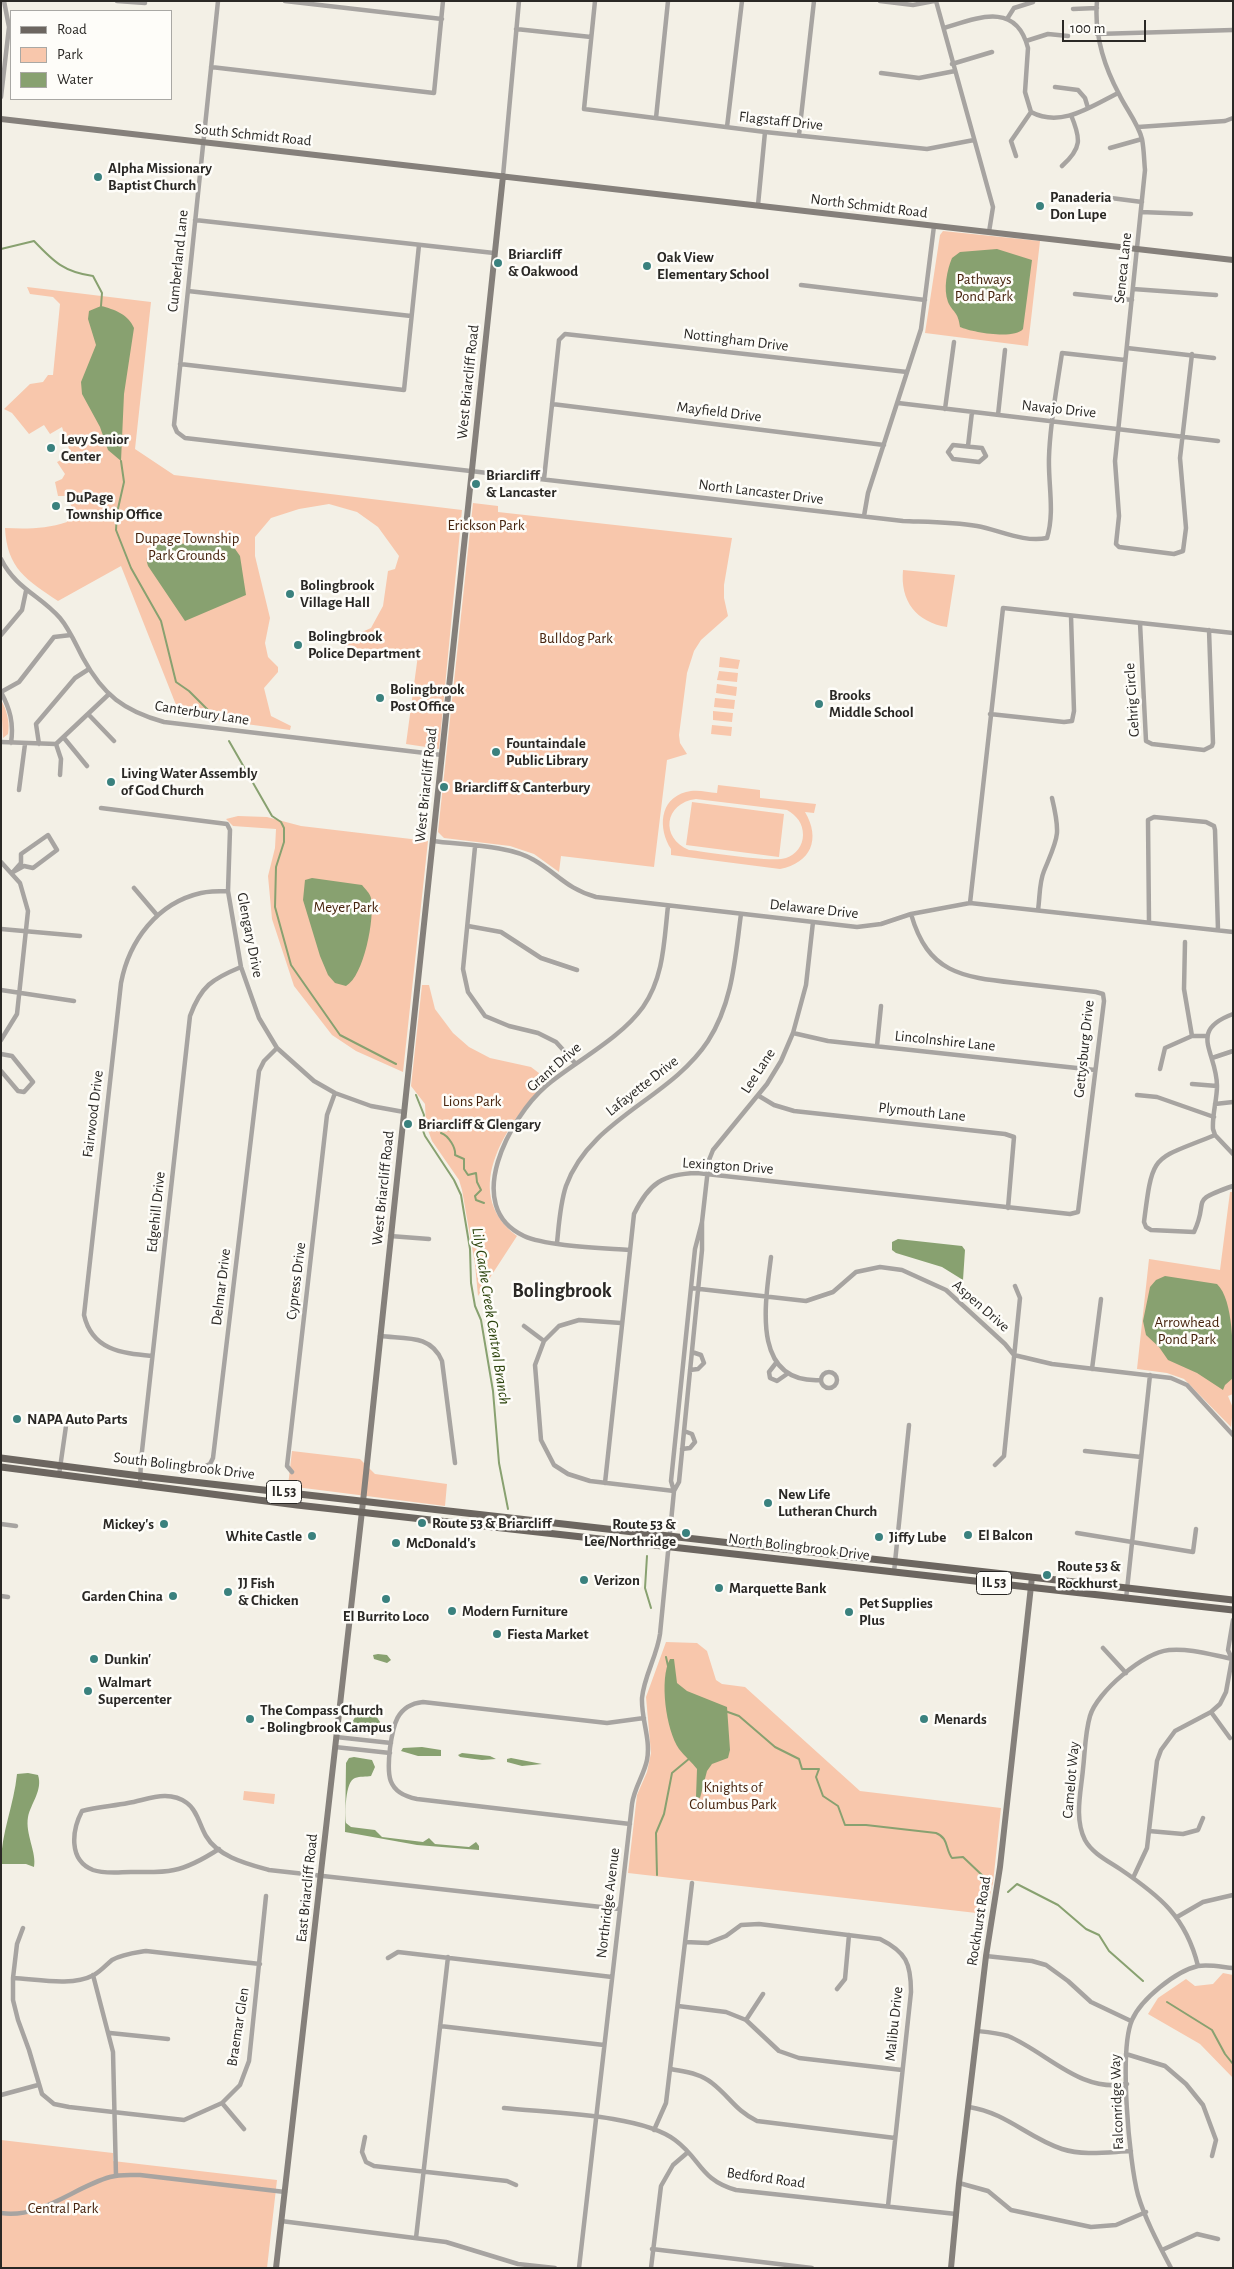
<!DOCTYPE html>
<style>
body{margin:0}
#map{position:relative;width:1234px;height:2269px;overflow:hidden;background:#f3f0e6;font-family:"Alegreya Sans",sans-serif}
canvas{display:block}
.frame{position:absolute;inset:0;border:2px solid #2a2825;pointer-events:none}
.legend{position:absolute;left:10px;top:10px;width:162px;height:90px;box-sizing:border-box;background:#fefdf9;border:1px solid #a9a8a4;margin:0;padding:6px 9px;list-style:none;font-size:15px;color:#2a2825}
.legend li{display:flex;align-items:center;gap:10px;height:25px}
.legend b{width:25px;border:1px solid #a9a8a4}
.scale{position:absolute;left:1062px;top:20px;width:84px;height:22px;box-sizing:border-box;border:2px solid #2a2825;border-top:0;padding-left:6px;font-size:15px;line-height:18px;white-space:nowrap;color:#2a2825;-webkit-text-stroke:4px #fefdf9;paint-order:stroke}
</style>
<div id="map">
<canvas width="1234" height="2269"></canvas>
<div class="frame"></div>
<ul class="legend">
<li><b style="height:6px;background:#6c6660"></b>Road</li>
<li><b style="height:14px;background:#f8c7ac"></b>Park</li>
<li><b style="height:14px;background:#88a170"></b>Water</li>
</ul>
<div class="scale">100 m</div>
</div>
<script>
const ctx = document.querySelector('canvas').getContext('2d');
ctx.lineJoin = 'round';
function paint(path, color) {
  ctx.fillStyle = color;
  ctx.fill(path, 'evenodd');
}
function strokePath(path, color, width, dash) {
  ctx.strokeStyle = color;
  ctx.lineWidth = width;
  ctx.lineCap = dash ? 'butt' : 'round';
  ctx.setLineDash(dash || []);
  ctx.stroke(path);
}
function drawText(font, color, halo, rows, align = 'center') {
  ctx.font = font + ' "Alegreya Sans",sans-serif';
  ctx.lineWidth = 5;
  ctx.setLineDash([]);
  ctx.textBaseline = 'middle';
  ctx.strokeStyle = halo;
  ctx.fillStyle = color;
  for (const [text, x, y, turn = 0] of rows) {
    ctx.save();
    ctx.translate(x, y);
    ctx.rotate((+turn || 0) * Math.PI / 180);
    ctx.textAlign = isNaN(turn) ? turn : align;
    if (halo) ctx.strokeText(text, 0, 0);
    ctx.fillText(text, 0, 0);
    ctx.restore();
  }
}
paint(new Path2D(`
 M943,231l97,10 -12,105 -103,-13 15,-98z
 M27,287l124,15 -16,147 39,26 288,35 -23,239 -33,-5 12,-89 -73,-8 -3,-6 29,-13 12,-22 5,-35 7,-2 4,-13 -21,-29 -21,-15 -28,-8 -30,5 -28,9 -16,19v19l15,62 -5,25 3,14 10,10v5l-14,16 7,28 20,10 -1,4 -110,-15 -59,-149 -63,35c-31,-21 -51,-32 -53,-73 21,1 41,1 62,-6l5,-15 -7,-11h-7l-3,-14 7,-3 3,-5 -8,-12 14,-7 -9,-28 -12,7 -6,-9 -15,9 -17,-21 -8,-4 26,-25 13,-2 5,-7h5l7,-71 -7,-7 -23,-3z
 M473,503l25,3v6l234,26 -8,47v13l4,18 -27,24 -7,11 -7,22 -8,62 1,8 7,11 -20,6 -13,107 -93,-11 -2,16 -25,-18 -24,-8 -66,-8 -6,-6z
 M903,570l52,5 -8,52c-31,-5 -47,-26 -44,-57z
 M720,657l20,3 -2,9 -19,-2z
 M719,671l19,2 -1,9 -20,-2z
 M717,684l20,3 -1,9 -20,-3z
 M715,698l20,2 -1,9 -20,-2z
 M1,700c6,10 9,23 7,34l-5,4z
 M713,711l20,2 -1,9 -19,-2z
 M712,725l20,2 -1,9 -20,-2z
 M718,785l42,5v8l56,6 -2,9 -9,-1c16,27 6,51 -25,57l-109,-14v-6c-13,-20 -12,-50 15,-57 10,-3 21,0 31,1zM696,799l91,11c10,6 16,13 16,25 0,10 -7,20 -17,23 -14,5 -78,-6 -97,-8 -29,-12 -25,-47 7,-51z
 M692,802l92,12 -5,43 -93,-12z
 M238,816l29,1 34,9 127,15 -25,231 -47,-21 -24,-16 -38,-49 -22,-67 -4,-43 7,-28 1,-19 -43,-3 -7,-7z
 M422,985h7l6,24 18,24 16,14 21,11 41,9 17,13c-38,40 -91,111 -31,156l-39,60 -3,-32 -13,-74 -3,-10 -27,-39 -6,-16 -1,-21 -14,-18z
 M1230,1192h3v202l-5,2 5,12 -2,19 -47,-48 -17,-6 -30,-4 12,-110 71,11z
 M292,1451l68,8 15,15 72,10 -2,22 -157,-20z
 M666,1642l31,1 10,8 9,29 6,4 23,3 115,104 141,17 -8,75 -8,31 -357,-41 9,-78 10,-23 4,-19 -5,-56z
 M244,1791l31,3 -1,10 -31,-4z
 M1223,1973l10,2v103l-33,-34 -52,-30 10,-16 28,-19 9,7 18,-2z
 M1,2140l112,13v8l164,19 -10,88h-266z`), '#f8c7ac');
paint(new Path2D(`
 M997,249l35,11 -9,69c-9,11 -52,3 -63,-2 -2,-16 -7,-14 -12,-25 -5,-13 -1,-32 4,-44l8,-6z
 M101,306c13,3 28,9 33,22l-10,66 -3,67 -13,-11 -8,-23 -18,-33 -1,-12 15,-37 -8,-26 1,-8z
 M225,543l8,3 7,10 6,39 -61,26 -37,-55c-4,-10 2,-18 11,-22z
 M312,878l50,7c3,4 8,8 9,13 4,20 -7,78 -25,88l-11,-3 -7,-8 -8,-19 -17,-56 2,-20z
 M898,1239l64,7 3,4 -2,30 -21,-13 -46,-14 -4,-3v-8z
 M1165,1276l52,8c17,16 16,68 16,94l-8,7 -2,5 -26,-17 -29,-13 -9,-13 -13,-12 -3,-14 7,-34 6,-7z
 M378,1654l9,1 4,5 -4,3 -13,-4 -1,-4z
 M670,1659h4l3,24 10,8 40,16 3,43 -2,8 -16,6 -5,7 -7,27 -4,-1 1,-28c-5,-7 -13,-13 -18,-20 -13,-19 -20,-70 -9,-90z
 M366,1713l10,3 4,6 -1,10 -8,1 -17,-3 -2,-4c1,-9 5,-12 14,-13z
 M422,1747l19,3v6h-23l-17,-5 2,-3z
 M462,1753l28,3 6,3 -14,1 -22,-3 -2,-2z
 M354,1757l18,3 3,7 -4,9c-5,1 -11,0 -16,2 -10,3 -10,36 -9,45l5,4 24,3 7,7 41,5 6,-4 6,6 34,3 7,-5 3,4v4l-62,-5 -72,-13 1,-69 3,-5z
 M511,1758l31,6 -20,2 -15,-4v-3z
 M28,1773l10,2c5,15 -7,28 -10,42 -3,17 9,36 6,50l-8,-3h-25c0,-31 13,-59 16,-90z`), '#88a170');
strokePath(new Path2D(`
 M1,249l33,-8c20,21 30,31 59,35l9,17 -1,13
 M121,461l3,21 -7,31 -1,17 15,38 30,53 15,61 13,9 25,25
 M229,741l43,75 9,6 3,6v14l-8,25 -1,40 16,58 49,70 56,29
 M416,1095l8,20 -2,13 3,8 29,44 7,15 9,54 1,34 4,23 6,14 12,71 6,72 9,46
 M441,1133c8,3 15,15 14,22l9,4v10l4,6 8,-2 1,9 4,8 -6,6 1,4 8,3
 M647,1556l-2,32 6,20
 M666,1657l2,9
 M725,1711l14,5 36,31 24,12 3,10h17l-3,8 7,19 15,10 7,19h21l70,8c13,5 9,16 16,25l11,-1 20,19
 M657,1875l-1,-42 8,-19 8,-41 18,-15
 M1008,1892l9,-8 41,21 28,24 13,6 10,16 34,30
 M1167,2002l45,28 13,24 8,10`), '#88a170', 2);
strokePath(new Path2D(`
 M117,1l28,2
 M218,1l-44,424 3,7 8,6 718,83c24,1 50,1 74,5 22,4 47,17 70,12 8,-26 1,-54 2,-81 1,-35 8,-70 13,-104l63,7
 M285,1l157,18
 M595,1l-11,108 181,23 162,17 47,-9
 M880,1l33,4 21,-4
 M936,1l57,206 -4,25
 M1097,1c-3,33 7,65 22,93 7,15 19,29 23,45 2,10 2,21 3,31l-30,291 4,55 -3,28 3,3 55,7 9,-3 3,-23 -6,-70 12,-104
 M1073,9l24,-1
 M1007,19l7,-11 19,-6
 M944,28c33,-10 72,-27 84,20l-3,44 6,20c30,16 59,-5 87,-19
 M516,29l75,8
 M1097,34l136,-4
 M1026,41l22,-7 20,2
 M952,64l40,-12
 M211,67l223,26 9,-92
 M881,73l38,5 36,-7
 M1055,87l23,3 7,8 3,10
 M1,97l8,-70 -5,-26
 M656,118l12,-117
 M727,127l15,-126
 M1138,127l87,-6 8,-3
 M799,135l15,-134
 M1110,148l32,-9
 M1016,156l-5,-15 20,-29
 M1062,166c20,-18 19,-27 9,-51
 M503,176l16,-175
 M1103,197l39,5
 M758,205l7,-73
 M1141,212l50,2
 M195,220l299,33
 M801,285l124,15
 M1133,289l83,6
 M188,291l223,25
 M1075,294l57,6
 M1127,348l87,10
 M180,364l224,26 15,-145
 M898,403l320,38
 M552,404l332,41
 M945,409l9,-67
 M998,415l7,-65
 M953,445l29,3 4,8 -7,6 -26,-3 -5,-7z
 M968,446l4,-34
 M544,479l15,-139 6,-6 342,38
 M864,516l4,-23 53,-164 13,-103
 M1,559c15,30 39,36 59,59 10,12 16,27 23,40 20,37 41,53 81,64l278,33
 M1140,623l6,118 6,3 52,6 8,-4 1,-3 -4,-113
 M1,635l21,-25 4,-19
 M1,692l18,-10 35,-45 17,-2
 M1,692c9,17 13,31 10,51
 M990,714l74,8 8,-1 2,-10 -3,-95
 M89,715l25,26
 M64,738l23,28
 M1,742l55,2 52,-49
 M39,744l-3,-20 39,-46 14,-9
 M56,744l5,15 -1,16
 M19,790l6,-46
 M101,808l126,16 3,6 -2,61 13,76 18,51 18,30 37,33 21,12 36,13 33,6
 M48,835l9,15 -24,18 -9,-2 -11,6 8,-9v-9z
 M433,841c29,4 77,4 101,19 24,14 33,29 62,37l261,30 24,-3 30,-10 59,-11 263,29
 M475,847l-12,122 5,23 17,24 24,10 29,7 18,9 19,21
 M1,862l19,21 8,28 -11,103 -16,26
 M134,888l23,27
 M970,903l33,-295 230,25
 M1038,910c2,-13 1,-27 6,-39 14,-34 17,-35 8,-73
 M1149,922l-1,-102 6,-3 52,5 8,4 1,4 3,100
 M468,926l33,6 40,26 36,12
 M1,929l79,7
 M1185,942l-1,47 8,47
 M1,990l73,11
 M1233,1014c-46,17 -16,38 -16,72 0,14 -5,29 -4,43l2,6 18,19
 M793,1033l35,8 267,29
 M877,1046l4,-40
 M1,1054l11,2 21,26 -9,10 -6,-1 -17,-20
 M1212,1058l21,-7
 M1160,1069l5,-21 27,-12h15
 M1192,1084l25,2
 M1137,1095l20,2 57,20
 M759,1096l15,9 20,6 211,23 9,3 -6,71
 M1215,1104l18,-2
 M1215,1135c-63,26 -62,16 -71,87l2,5 5,3 43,2c16,-34 -7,-30 39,-46
 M390,1236l39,3
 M557,1243c2,-19 3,-39 9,-57 24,-67 104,-87 142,-145 25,-39 27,-83 33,-127
 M629,1250c-26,-2 -84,-4 -105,-14 -63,-29 -14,-119 22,-150 30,-25 74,-47 97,-79 21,-30 21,-66 25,-101
 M771,1257c-6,47 -20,127 50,123
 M691,1288l115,13 27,-9 23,-20 24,-5 22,3 44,20 59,54 9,11 38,9 119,14 16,7 46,50
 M621,1323l-42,-3 -20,6 -15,15 -9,24 6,75 13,25 14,9 22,7 84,10
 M524,1326l20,15
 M380,1336c25,3 51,-2 62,25l13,102
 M152,1356c-31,-3 -60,-6 -68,-41l37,-332c8,-42 36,-80 80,-90 9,-2 18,-2 27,-2
 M776,1363l-7,9 1,6 7,3 10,-7
 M1092,1369l9,-70
 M690,1370l8,-1 6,-6 -3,-8 -9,-3
 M821 1380a8 8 0 1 1 16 0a8 8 0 1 1-16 0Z
 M682,1449l8,-1 5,-6 -3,-8 -8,-3
 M1085,1451l56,6
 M141,1460l62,7 7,-3 3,-6 46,-387 5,-10 13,-13
 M995,1465l9,-9 16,-158 -5,-12
 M292,1472l-5,-6 40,-351 8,-22
 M59,1475l7,-49
 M605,1483l29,-269c15,-31 29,-40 63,-41l373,41 8,-2 26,-211 -1,-7 -7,-2c-26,-3 -53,-6 -80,-9 -55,-6 -88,-10 -105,-69
 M140,1485l1,-25 49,-444c11,-30 22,-37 51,-49
 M674,1491l-3,-10 24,-232 7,-27 7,-62 4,-10 54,-66 14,-23 12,-28 13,-48 7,-63
 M1,1524l15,2
 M1077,1533l116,19 3,-23
 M894,1572l15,-147
 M1,1596l7,1
 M1126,1599l24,-224
 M1103,1648l23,25
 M1211,1712l19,26
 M336,1737l55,6
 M335,1747l55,6
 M630,1824l-213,-25c-31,-6 -30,-25 -27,-51 3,-22 6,-43 33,-46l184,21 37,-5
 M1149,1831l34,3 15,-4 5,-12
 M219,1849c-14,9 -29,18 -45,21 -14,3 -29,2 -43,2 -11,0 -27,2 -38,-2 -25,-10 -21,-40 -11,-59 15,-4 31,-5 46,-8 19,-3 40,-14 59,0 10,7 13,23 19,33 12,21 42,28 63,34l350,39
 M1133,1878l14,-30 10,-87 4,-11 14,-19 36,-19 9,-8 6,-12 6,-33 -4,-9 5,-30
 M1177,1917l26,-15 30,-7
 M23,1928l-6,16 -4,34v22l5,20 11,30 13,44 12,10 15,3 115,13 38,-17 18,-18 9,-24 17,-165
 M685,1942l23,1 18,-7 15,-11 18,-1 121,15c26,13 31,24 31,53l-23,214
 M986,1956l46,5 14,4 22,16 23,21 40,19
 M388,1958l10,-6 214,25
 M1198,1966c-12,-49 -38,-70 -78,-97 -12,-8 -28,-16 -35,-29 -11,-22 -4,-48 -2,-71 2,-17 2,-36 7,-53 7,-24 53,-63 79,-66 21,-2 43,5 64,9
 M93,1975l20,77 3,124
 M13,1978c24,1 58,9 81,-3 7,-4 12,-10 18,-15 11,-6 22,-7 34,-9l114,13
 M837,1989l8,-10 4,-44
 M678,2006l48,6 20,8 33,31 20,7 103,12
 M746,2020l17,-26
 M440,2026l164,19
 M977,2031c10,1 21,2 31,5 40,17 72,57 119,48
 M110,2033l58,6
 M1126,2054l39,12 21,18 17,21 13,35 -4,16
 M671,2069c14,3 29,4 41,14 18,14 24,28 45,38l138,17
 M1,2095l37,-10
 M222,2103l22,26
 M969,2107c38,6 59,31 93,42 22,7 46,3 69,2
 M504,2108c45,5 136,6 171,32 26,19 25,40 61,50l220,24
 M654,2130l12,-27 26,-220
 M365,2137l-3,15 4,10 8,4 133,15 9,4
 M959,2183l29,8 23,19 80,17 25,-2 30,-13
 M1,2213c40,6 73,-26 109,-36 10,-3 20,-2 30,-2l145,17
 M281,2221l165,21 72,22 37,4
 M416,2238l32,-281
 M652,2249l160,19
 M1162,2250l35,-16 21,5
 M579,2268l53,-464c2,-16 12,-29 15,-44 4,-21 -6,-41 -5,-62 2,-22 15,-42 18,-64l14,-143 5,-9 23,-232v-28
 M651,2268l10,-82 12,-21 14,-12
 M1171,2268c-12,-23 -26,-49 -33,-73 -9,-33 -19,-145 -6,-175 9,-21 44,-49 66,-54 11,-2 24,1 35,2`), '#a7a4a1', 4.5);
strokePath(new Path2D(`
 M1,119l1232,141
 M276,2268l86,-757 141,-1335
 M951,2268l8,-85 27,-227 14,-89 32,-290`), '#85807b', 6);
strokePath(new Path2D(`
 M1,1458l139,18 1093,124
 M1,1467l296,38 936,105`), '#6c6660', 7);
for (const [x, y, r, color] of [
 [98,177,5,"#3a817e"],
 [1040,206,5,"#3a817e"],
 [498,263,5,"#3a817e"],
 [647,266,5,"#3a817e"],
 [51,448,5,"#3a817e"],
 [476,484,5,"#3a817e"],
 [56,506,5,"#3a817e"],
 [290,594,5,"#3a817e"],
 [298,645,5,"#3a817e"],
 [380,698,5,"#3a817e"],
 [819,704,5,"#3a817e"],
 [496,752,5,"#3a817e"],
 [111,782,5,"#3a817e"],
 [444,787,5,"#3a817e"],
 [408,1124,5,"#3a817e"],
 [17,1419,5,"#3a817e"],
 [768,1503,5,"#3a817e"],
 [422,1523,5,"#3a817e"],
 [164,1524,5,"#3a817e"],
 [686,1533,5,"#3a817e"],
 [968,1535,5,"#3a817e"],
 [312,1536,5,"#3a817e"],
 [879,1537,5,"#3a817e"],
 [396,1543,5,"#3a817e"],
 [1047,1575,5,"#3a817e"],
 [584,1580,5,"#3a817e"],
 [719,1588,5,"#3a817e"],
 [228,1592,5,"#3a817e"],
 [173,1596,5,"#3a817e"],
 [386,1599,5,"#3a817e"],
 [452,1611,5,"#3a817e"],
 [849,1612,5,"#3a817e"],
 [497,1634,5,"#3a817e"],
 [94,1659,5,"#3a817e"],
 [88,1691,5,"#3a817e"],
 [250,1719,5,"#3a817e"],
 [924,1719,5,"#3a817e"]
]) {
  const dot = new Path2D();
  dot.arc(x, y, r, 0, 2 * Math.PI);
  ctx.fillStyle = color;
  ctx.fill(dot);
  strokePath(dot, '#fefdf9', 2);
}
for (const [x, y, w] of [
 [284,1492,35],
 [994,1583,35]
]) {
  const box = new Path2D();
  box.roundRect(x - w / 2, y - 11.5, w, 23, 4);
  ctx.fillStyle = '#fefdf9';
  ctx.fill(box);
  strokePath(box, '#2a2825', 1);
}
drawText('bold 14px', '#2a2825', null, [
 ["IL 53",284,1492],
 ["IL 53",994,1583]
]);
drawText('15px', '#2a2825', '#fefdf9', [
 ["Flagstaff Drive",781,121,6],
 ["South Schmidt Road",253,135,6],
 ["North Schmidt Road",869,206,7],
 ["Cumberland Lane",178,261,-84],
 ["Seneca Lane",1123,268,-84],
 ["Nottingham Drive",736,340,7],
 ["West Briarcliff Road",468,382,-84],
 ["Navajo Drive",1059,409,6],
 ["Mayfield Drive",719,412,7],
 ["North Lancaster Drive",761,492,7],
 ["Gehrig Circle",1132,700,-94],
 ["Canterbury Lane",202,713,9],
 ["West Briarcliff Road",426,785,-84],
 ["Delaware Drive",814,909,6],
 ["Glengary Drive",250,935,79],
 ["Lincolnshire Lane",945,1041,6],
 ["Gettysburg Drive",1084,1049,-84],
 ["Grant Drive",554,1067,-41],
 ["Lee Lane",758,1071,-57],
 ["Lafayette Drive",642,1086,-38],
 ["Plymouth Lane",922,1112,6],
 ["Fairwood Drive",93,1114,-83],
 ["Lexington Drive",728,1166,4],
 ["West Briarcliff Road",383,1188,-84],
 ["Edgehill Drive",156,1212,-84],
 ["Cypress Drive",296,1281,-83],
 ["Delmar Drive",221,1287,-83],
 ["Aspen Drive",981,1306,41],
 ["South Bolingbrook Drive",184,1466,7],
 ["North Bolingbrook Drive",799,1547,7],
 ["Camelot Way",1071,1780,-85],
 ["East Briarcliff Road",307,1888,-84],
 ["Northridge Avenue",608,1903,-83],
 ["Rockhurst Road",979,1921,-81],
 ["Malibu Drive",894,2024,-84],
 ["Braemar Glen",238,2027,-81],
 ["Falconridge Way",1117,2102,-92],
 ["Bedford Road",766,2178,8]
]);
drawText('bold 15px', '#2a2825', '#fefdf9', [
 ["Alpha Missionary",108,168],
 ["Baptist Church",108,185],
 ["Panaderia",1050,197],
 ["Don Lupe",1050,214],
 ["Briarcliff",508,254],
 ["& Oakwood",508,271],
 ["Oak View",657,257],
 ["Elementary School",657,274],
 ["Levy Senior",61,439],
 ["Center",61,456],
 ["Briarcliff",486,475],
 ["& Lancaster",486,492],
 ["DuPage",66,497],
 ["Township Office",66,514],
 ["Bolingbrook",300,585],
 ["Village Hall",300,602],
 ["Bolingbrook",308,636],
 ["Police Department",308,653],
 ["Bolingbrook",390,689],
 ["Post Office",390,706],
 ["Brooks",829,695],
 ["Middle School",829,712],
 ["Fountaindale",506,743],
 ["Public Library",506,760],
 ["Living Water Assembly",121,773],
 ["of God Church",121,790],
 ["Briarcliff & Canterbury",454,787],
 ["Briarcliff & Glengary",418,1124],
 ["NAPA Auto Parts",27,1419],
 ["New Life",778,1494],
 ["Lutheran Church",778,1511],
 ["Route 53 & Briarcliff",432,1523],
 ["Mickey's",154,1524,"right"],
 ["Route 53 &",676,1524,"right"],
 ["Lee/Northridge",676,1541,"right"],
 ["El Balcon",978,1535],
 ["White Castle",302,1536,"right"],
 ["Jiffy Lube",889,1537],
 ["McDonald's",406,1543],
 ["Route 53 &",1057,1566],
 ["Rockhurst",1057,1583],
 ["Verizon",594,1580],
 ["JJ Fish",238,1583],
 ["& Chicken",238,1600],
 ["Marquette Bank",729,1588],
 ["Garden China",163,1596,"right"],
 ["Pet Supplies",859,1603],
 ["Plus",859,1620],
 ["Modern Furniture",462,1611],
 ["El Burrito Loco",386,1616,"center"],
 ["Fiesta Market",507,1634],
 ["Dunkin'",104,1659],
 ["Walmart",98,1682],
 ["Supercenter",98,1699],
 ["The Compass Church",260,1710],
 ["- Bolingbrook Campus",260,1727],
 ["Menards",934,1719]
], 'left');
drawText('15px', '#46230d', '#fefdf9', [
 ["Pathways",984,279],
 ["Pond Park",984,296],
 ["Erickson Park",486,525],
 ["Dupage Township",187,538],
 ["Park Grounds",187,555],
 ["Bulldog Park",576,638],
 ["Meyer Park",346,907],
 ["Lions Park",472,1101],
 ["Arrowhead",1187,1322],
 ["Pond Park",1187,1339],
 ["Knights of",733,1787],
 ["Columbus Park",733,1804],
 ["Central Park",63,2208]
]);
drawText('italic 16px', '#2b420b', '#fefdf9', [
 ["Lily Cache Creek Central Branch",491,1316,81]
]);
drawText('bold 20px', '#2a2825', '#fefdf9', [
 ["Bolingbrook",562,1291]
]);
</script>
